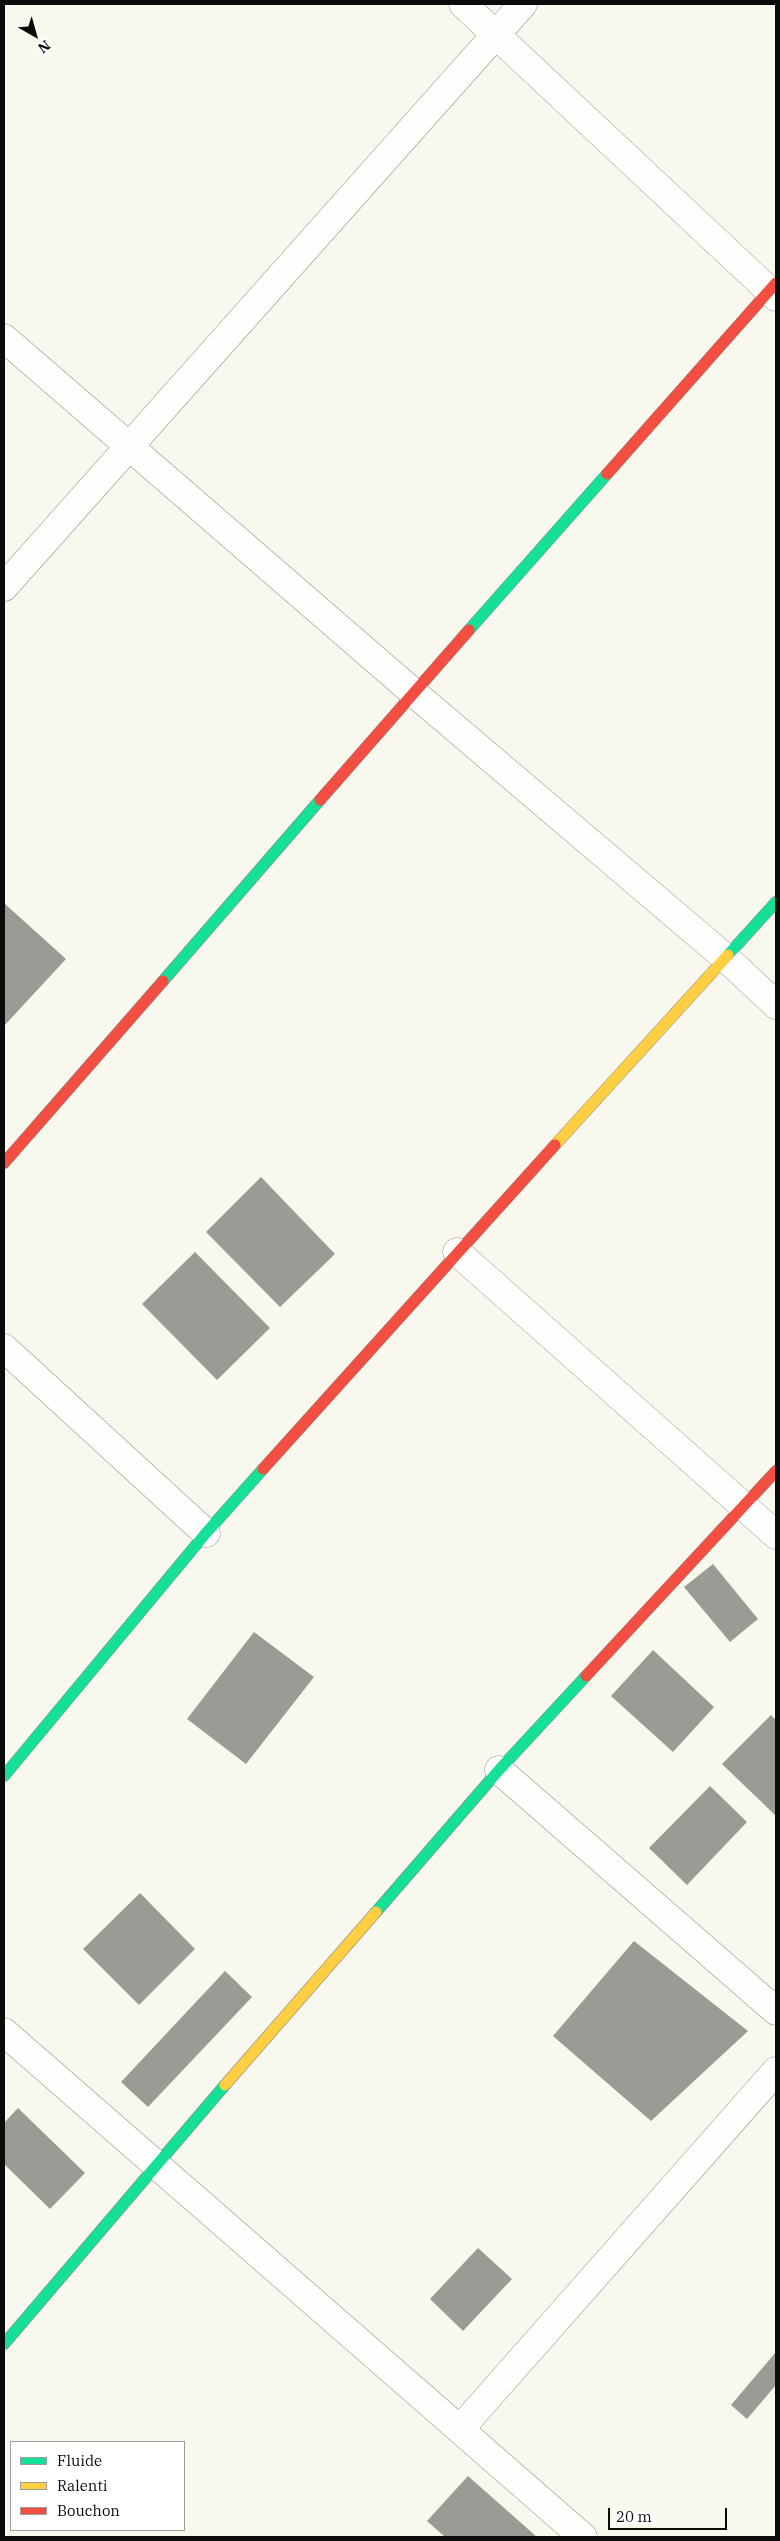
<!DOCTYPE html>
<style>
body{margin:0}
#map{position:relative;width:780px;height:2541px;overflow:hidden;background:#f9f8ef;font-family:"IBM Plex Serif",serif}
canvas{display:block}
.frame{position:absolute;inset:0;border:5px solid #0b0b0b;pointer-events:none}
.legend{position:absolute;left:10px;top:2441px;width:175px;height:90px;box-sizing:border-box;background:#fff;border:1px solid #9d9d9d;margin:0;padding:6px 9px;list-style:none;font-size:15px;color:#0b0b0b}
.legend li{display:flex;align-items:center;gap:10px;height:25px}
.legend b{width:25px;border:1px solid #9d9d9d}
.north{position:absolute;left:10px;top:10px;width:50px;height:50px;-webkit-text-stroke:4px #fff;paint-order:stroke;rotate:142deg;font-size:14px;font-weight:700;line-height:20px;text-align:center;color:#0b0b0b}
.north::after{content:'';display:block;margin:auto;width:18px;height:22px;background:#0b0b0b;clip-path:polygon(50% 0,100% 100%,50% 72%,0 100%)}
.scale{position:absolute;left:608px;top:2508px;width:119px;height:22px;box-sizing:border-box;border:2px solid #0b0b0b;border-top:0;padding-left:6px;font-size:15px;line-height:18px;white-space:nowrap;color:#0b0b0b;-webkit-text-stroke:4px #fff;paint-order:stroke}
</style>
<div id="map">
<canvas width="780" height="2541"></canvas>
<div class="frame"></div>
<ul class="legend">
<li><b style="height:6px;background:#16e098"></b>Fluide</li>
<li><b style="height:6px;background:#ffcf43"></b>Ralenti</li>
<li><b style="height:6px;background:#f24e42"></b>Bouchon</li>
</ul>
<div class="north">N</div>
<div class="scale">20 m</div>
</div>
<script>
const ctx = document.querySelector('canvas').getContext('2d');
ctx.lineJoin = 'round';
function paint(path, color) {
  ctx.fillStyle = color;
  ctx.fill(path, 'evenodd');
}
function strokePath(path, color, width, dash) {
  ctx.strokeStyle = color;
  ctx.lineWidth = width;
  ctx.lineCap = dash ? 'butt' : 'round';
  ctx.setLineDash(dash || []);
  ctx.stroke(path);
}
paint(new Path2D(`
 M4,903l62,56 -62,67z
 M261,1177l74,77 -55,53 -74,-75z
 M195,1252l75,76 -53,52 -75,-76z
 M713,1564l45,55 -28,23 -46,-55z
 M254,1632l60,45 -68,87 -59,-45z
 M653,1650l61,57 -41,45 -62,-56z
 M771,1715l5,5 -1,95 -53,-51z
 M710,1786l37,36 -60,63 -38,-37z
 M140,1893l55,56 -56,56 -56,-56z
 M634,1941l114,90 -97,90 -98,-85z
 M225,1971l27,26 -104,110 -27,-25z
 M18,2108l67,65 -35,36 -46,-45v-41z
 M478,2248l34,31 -49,52 -33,-32z
 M776,2352v33l-29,34 -16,-14z
 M468,2476l69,61h-92l-18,-16z`), '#9c9a95');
const street = new Path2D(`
 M463,4l313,293
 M4,338l410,355 313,266 49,46
 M4,587l519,-583
 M457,1252l319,283
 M4,1348l202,185
 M499,1770l277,241
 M4,2032l579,505
 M460,2429l316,-358`);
const fast = new Path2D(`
 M469,630l138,-156
 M728,955l48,-53
 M163,981l157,-181
 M4,1776l202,-243 57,-64
 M376,1912l123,-142 87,-94
 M4,2344l221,-259`);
const slow = new Path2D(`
 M555,1145l173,-190
 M225,2085l151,-173`);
const jam = new Path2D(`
 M607,474l169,-191
 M320,800l149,-170
 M4,1163l159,-182
 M263,1469l292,-324
 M586,1676l190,-205`);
strokePath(street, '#92928e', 29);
strokePath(fast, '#898884', 12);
strokePath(slow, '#898884', 12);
strokePath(jam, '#898884', 12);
strokePath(street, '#fefefd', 28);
strokePath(fast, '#16e098', 11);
strokePath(slow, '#ffcf43', 11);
strokePath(jam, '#f24e42', 11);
</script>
